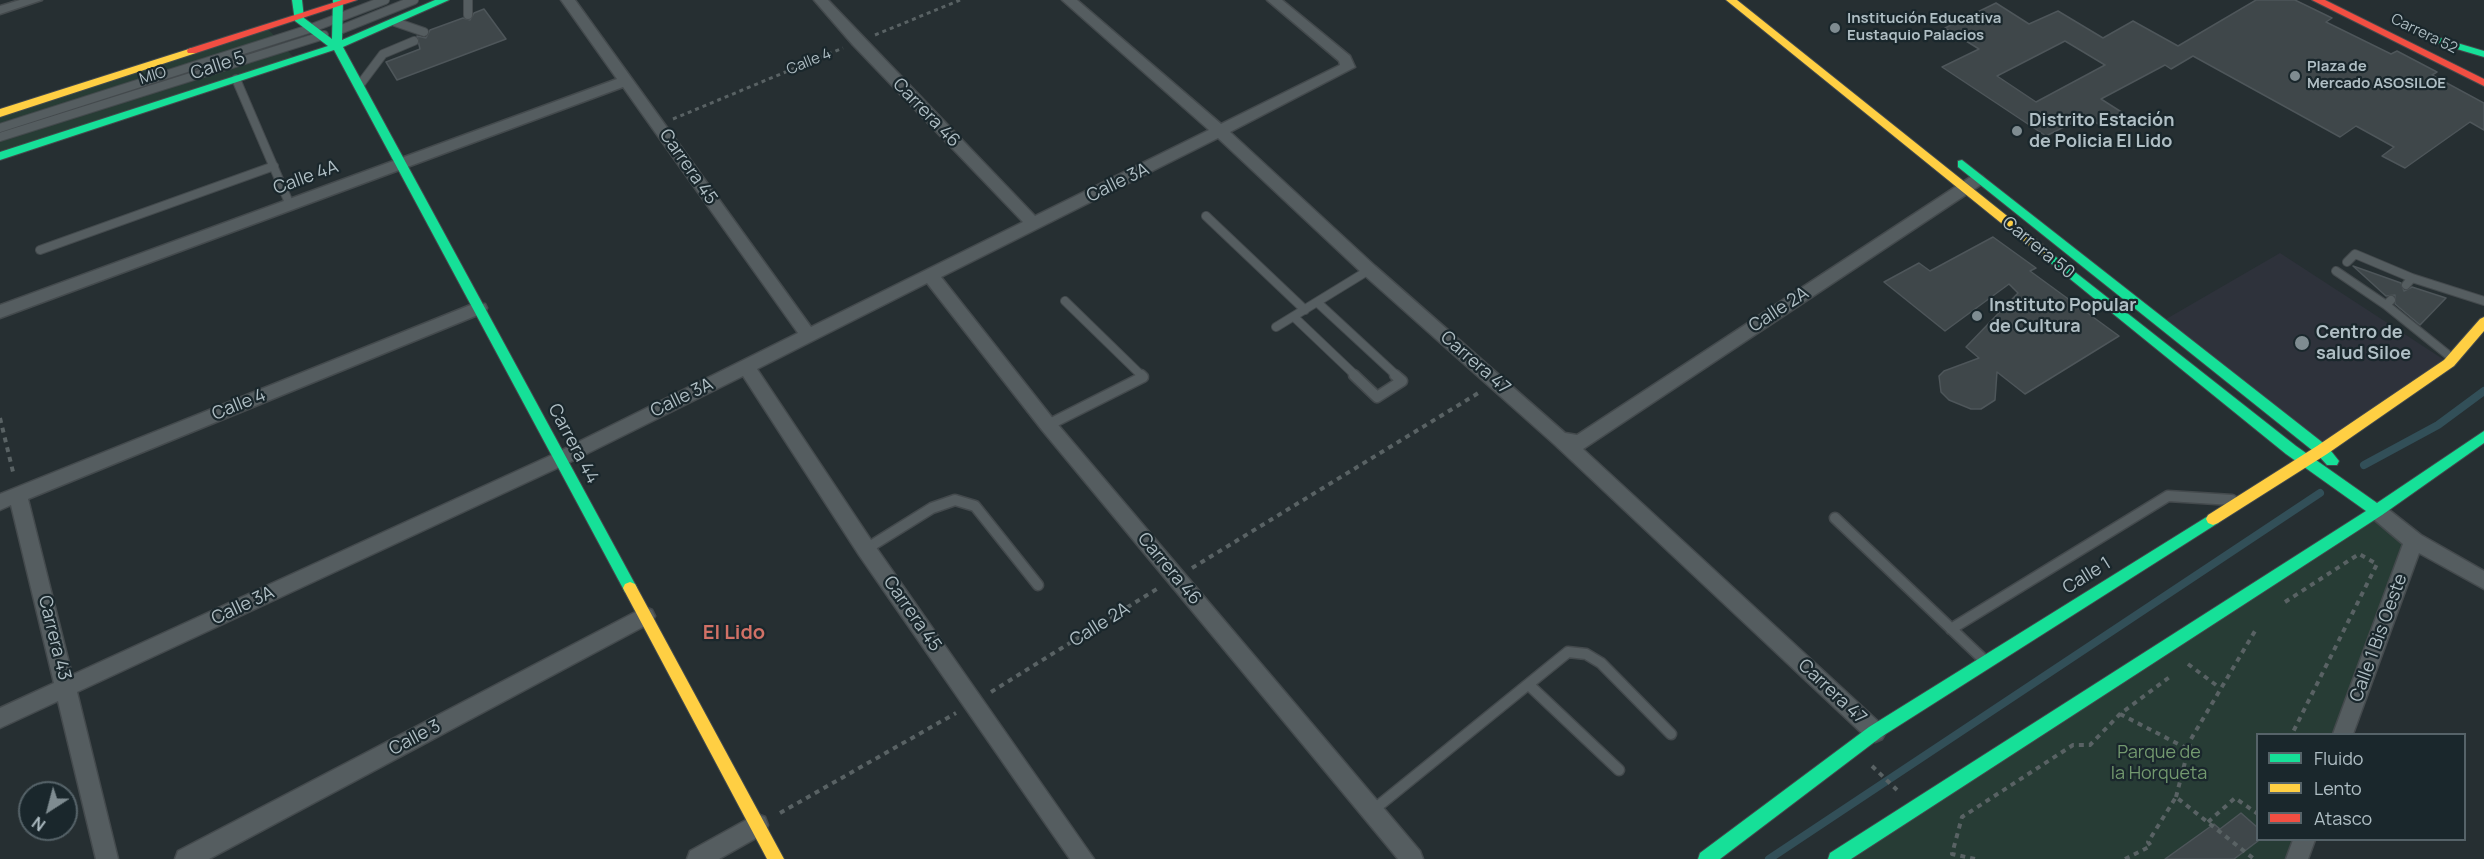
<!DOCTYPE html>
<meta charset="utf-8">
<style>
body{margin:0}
#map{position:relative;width:2484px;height:859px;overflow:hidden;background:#262f32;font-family:Manrope,sans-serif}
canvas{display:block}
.legend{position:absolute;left:2256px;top:733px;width:210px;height:108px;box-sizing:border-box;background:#1a272c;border:2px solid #566369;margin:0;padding:8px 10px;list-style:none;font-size:18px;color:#afbec4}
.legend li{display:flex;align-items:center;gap:12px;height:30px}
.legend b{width:30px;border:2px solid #566369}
.north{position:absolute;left:18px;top:781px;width:60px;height:60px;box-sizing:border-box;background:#1a272c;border:2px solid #566369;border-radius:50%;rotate:216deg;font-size:16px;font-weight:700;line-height:24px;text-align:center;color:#afbec4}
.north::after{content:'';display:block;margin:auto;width:21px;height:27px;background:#7f8c91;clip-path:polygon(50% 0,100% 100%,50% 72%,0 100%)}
</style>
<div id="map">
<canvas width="2484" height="859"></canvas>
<ul class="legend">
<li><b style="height:8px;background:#16e098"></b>Fluido</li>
<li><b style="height:8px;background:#ffcf43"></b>Lento</li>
<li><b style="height:8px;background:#f24e42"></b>Atasco</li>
</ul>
<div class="north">N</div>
</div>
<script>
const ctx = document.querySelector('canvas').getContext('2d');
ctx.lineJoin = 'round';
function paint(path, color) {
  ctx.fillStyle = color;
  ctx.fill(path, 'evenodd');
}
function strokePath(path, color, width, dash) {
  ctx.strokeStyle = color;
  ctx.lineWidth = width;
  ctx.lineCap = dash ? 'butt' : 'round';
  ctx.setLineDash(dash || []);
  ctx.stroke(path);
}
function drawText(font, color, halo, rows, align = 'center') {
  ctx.font = font + ' Manrope,sans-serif';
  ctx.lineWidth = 4.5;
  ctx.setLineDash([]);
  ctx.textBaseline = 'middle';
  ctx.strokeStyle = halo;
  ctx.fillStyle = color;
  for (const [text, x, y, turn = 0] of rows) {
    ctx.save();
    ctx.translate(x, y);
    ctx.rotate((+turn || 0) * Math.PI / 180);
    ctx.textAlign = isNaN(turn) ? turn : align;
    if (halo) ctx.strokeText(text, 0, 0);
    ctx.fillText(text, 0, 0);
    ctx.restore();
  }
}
paint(new Path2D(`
 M2280,253l169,110 -127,87 -161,-128z`), '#2e323b');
paint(new Path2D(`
 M268,29l10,11 -278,88v-15z
 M286,49l10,11 -296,96v-19z
 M2377,511l37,30 -71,193h-85v106h46l-7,19h-461z`), '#273c35');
strokePath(new Path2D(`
 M2364,465l74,-40 46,-34
 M1769,859l551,-366`), '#324f58', 8);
const building = new Path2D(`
 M2256,0h39l37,18 -6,4 65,32 6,-3 40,21 -5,3 52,28v27l-14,-8 -65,46 -23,-12 12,-9 -38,-21 -16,11 -147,-81 -22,13 -6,-4 -64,34 22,14 -23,12 -14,-9 -40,20 -104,-69 37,-18 -34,-21 51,-25 33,21 29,-13 45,27 30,-17 45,25zM2065,41l40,24 -69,37 -39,-26z
 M484,9l22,30 -109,41 -11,-18 34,-13 -3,-13 9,2 4,-8 33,-12 7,2 4,-7z
 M1993,237l43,31 -6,3 89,65 -94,58 -28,-22 -2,28 -14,9h-10l-22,-9 -8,-8 -2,-16 5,-5 35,-13 -13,-11 52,-54 -9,-9 -64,47 -61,-49 35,-19 11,8z
 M2353,266l48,17 3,8 8,-4 34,11 -26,27 -25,-21v-9l-9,1z
 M2241,813l17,15v13l-24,18h-69l49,-35 6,5z`);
paint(building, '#3f474a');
strokePath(building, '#4e565a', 1.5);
const laneFar1 = new Path2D(`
 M468,0v15
 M395,22l29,10
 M337,31l77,-31
 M236,79l54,126
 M359,86l24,-32 31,-13
 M0,128l312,-100 73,-28
 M0,137l324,-102
 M1206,216l99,94
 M40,250l234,-84
 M2347,262l8,-8 57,24
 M2336,271l50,34
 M2406,285l6,-7 72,23
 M2391,300l-5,5 66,53
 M1065,301l77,75
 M1318,303l79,73
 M1294,317l62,59
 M1276,327l93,-57`);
const lane = new Path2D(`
 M1354,375l23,22 25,-16 -7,-6
 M1048,425l95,-48 -2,-2
 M1835,518l148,141
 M866,549l66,-41 23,-8 20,6 63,79
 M1951,629l217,-133 64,4
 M1529,685l90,85
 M1372,811l196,-159 18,2 15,9 70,71`);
const street = new Path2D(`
 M20,0h22l-42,14v-8z
 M561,0h14l236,327 212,-105 -170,-177 -39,-45h14l207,216 174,-86 -147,-130h15l144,124 119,-59 -1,-4 -72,-61h15l68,56 5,11 -125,65 145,134 190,167 12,2 395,-259h10l3,4 -3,4 -399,265 299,276 4,7 -4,7 -7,3 -7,-3 -314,-295 -191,-170 -145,-136 -277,139 113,143 366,431 3,8h-25l-356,-429 -115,-147 -170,86 116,174 221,316h-24l-211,-304 -116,-179 -177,88 -489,228 41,167h-22l-38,-158 -58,27v-20l54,-25 -43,-178 -11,5v-16l473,-190h12l2,4 -2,4 -457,187 44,176 482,-221 244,-121 -175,-246 -623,231v-13l617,-226z
 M2377,503l7,3 37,29 63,36v18l-65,-36 -66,181h-20l70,-190 -33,-28 -2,-5 2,-5z
 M645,607l7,3 3,6 -3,6 -443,237h-34l3,-8z
 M757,814l8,3 3,8 -3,8 -46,26h-32l3,-8z
 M2293,840h22l-7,19h-22z`);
const fast = new Path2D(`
 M292,0h10l2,18 28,21 1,-39h10l-1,40 93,-40h14l-106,47 292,537 2,4 -2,4 -5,2 -5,-2 -291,-542 -334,110v-8l328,-106 -33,-25z
 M2427,34l57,17v6l-61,-18 -1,-2z
 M1962,160l365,286 12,15 -2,4h-10l-10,-11 -359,-287v-6z
 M2047,250l249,196 81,57 107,-72v12l-102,72 -531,344h-23l2,-6 536,-342 -80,-57 -243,-197 -2,-3z
 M2213,513l5,2 2,4 -2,4 -337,214 -161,122h-22l2,-6 169,-126z`);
const slow = new Path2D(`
 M1726,0h11l314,251 2,3 -2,3h-8z
 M192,48l5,3 -1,2 -196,64v-8z
 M2484,317v14l-30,35 -127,88 -109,69 -5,2 -5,-2 -2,-4 2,-4 109,-69 127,-86 36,-41z
 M630,582l5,2 149,275h-17l-142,-267 -2,-4 2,-4z`);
const jam = new Path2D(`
 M342,0h15l-161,53h-8l-1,-2 1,-2z
 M2312,0h13l159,79v7z`);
strokePath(laneFar1, '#444a4d', 10);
strokePath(lane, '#444a4d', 13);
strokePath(street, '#444a4d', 3);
strokePath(fast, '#444a4d', 2);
strokePath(slow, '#444a4d', 2);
strokePath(jam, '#444a4d', 2);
strokePath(new Path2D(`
 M875,35l85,-35
 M673,119l170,-71`), '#596264', 3, [4, 4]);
strokePath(new Path2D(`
 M0,418l14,58
 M1192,568l288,-176
 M2285,602l74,-48 18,10 -85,170
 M2188,664l32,24
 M991,692l169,-105
 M2120,714l68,35
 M1872,766l25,24
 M2176,797l15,-58 64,-108
 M780,813l176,-100
 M2208,822l27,-24 23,16
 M1975,859l-23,-5 10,-37 111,-72h17l30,-31 51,-38
 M2125,859l26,-13 -3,-4 28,-45 78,62`), '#596264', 4, [5, 5]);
strokePath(laneFar1, '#555d60', 8);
strokePath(lane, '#555d60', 10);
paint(street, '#555d60');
paint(fast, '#16e098');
paint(slow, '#ffcf43');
paint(jam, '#f24e42');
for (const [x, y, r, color] of [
 [1835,28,6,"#7f8c91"],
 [2295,76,6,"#7f8c91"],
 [2017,131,6,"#7f8c91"],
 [1977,316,6,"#7f8c91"],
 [2302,343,8,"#7f8c91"]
]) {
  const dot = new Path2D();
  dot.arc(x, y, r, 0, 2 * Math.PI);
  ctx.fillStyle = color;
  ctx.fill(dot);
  strokePath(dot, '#1a272c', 2);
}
drawText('bold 15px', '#afbec4', '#1a272c', [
 ["Institución Educativa",1847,19],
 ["Eustaquio Palacios",1847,36],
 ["Plaza de",2307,67],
 ["Mercado ASOSILOE",2307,84]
], 'left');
drawText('15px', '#afbec4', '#1a272c', [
 ["Carrera 52",2424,34,26],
 ["Calle 4",809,62,-22],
 ["MIO",153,76,-17]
]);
drawText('18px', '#afbec4', '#1a272c', [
 ["Calle 5",218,66,-18],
 ["Carrera 46",926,113,46],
 ["Carrera 45",688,167,55],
 ["Calle 4A",306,178,-20],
 ["Calle 3A",1118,183,-26],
 ["Carrera 50",2038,248,39],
 ["Calle 2A",1779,310,-33],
 ["Carrera 47",1475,363,41],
 ["Calle 3A",682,398,-26],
 ["Calle 4",239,405,-22],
 ["Carrera 44",573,444,62],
 ["Carrera 46",1169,569,50],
 ["Calle 1",2087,576,-32],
 ["Calle 3A",243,606,-25],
 ["Carrera 45",912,614,55],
 ["Calle 2A",1100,625,-32],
 ["Carrera 43",54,638,76],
 ["Calle 1 Bis Oeste",2379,638,-70],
 ["Carrera 47",1832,692,43],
 ["Calle 3",415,738,-28]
]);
drawText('bold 18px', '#afbec4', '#1a272c', [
 ["Distrito Estación",2029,121],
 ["de Policia El Lido",2029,142],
 ["Instituto Popular",1989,306],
 ["de Cultura",1989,327],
 ["Centro de",2316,333],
 ["salud Siloe",2316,354]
], 'left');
drawText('18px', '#73996f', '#1a272c', [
 ["Parque de",2159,753],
 ["la Horqueta",2159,774]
]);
drawText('bold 20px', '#d17166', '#1a272c', [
 ["El Lido",734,633]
]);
</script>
